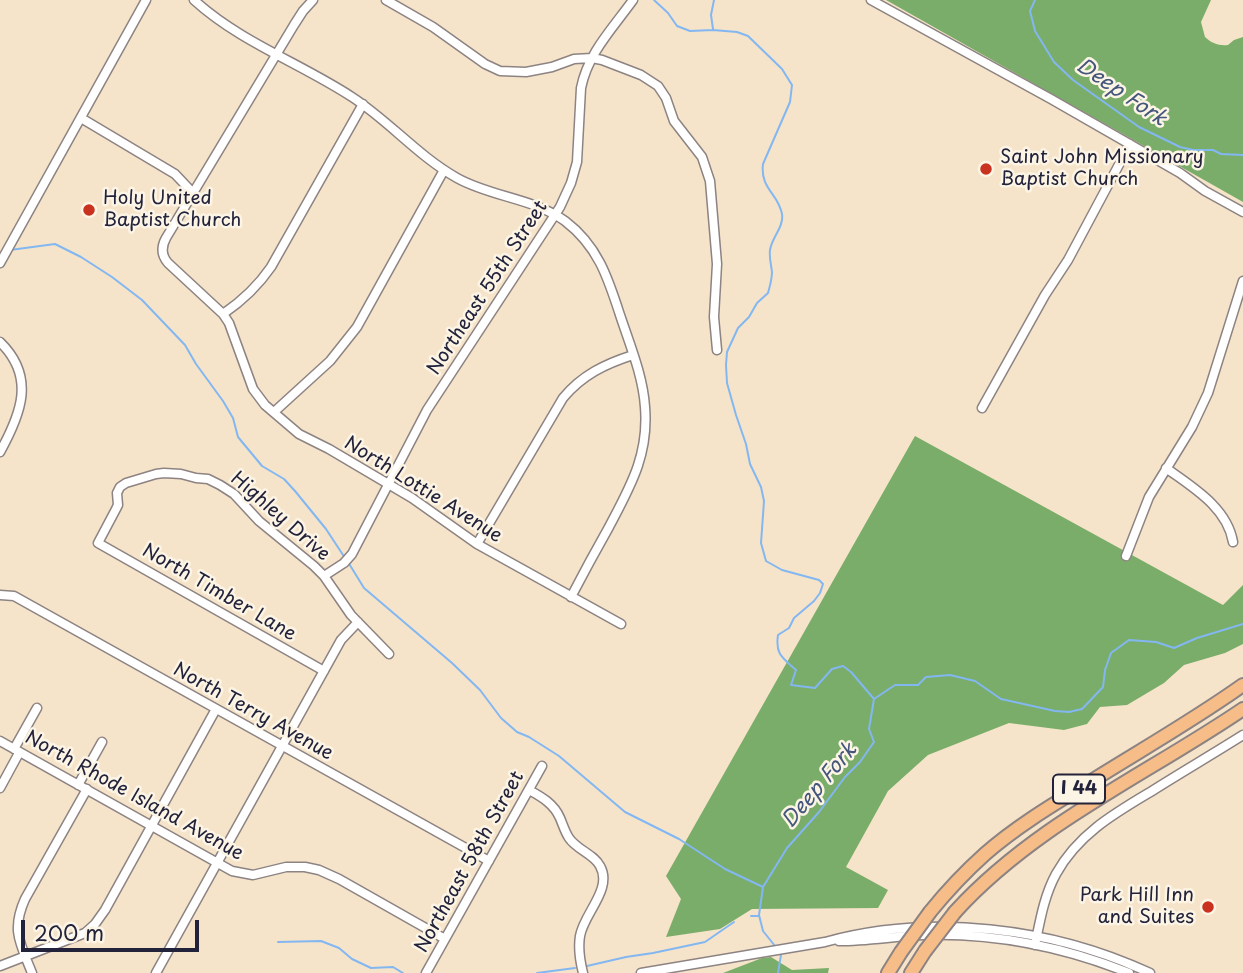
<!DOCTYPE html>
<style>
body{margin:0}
#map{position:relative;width:1243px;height:973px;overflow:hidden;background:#f6e4ca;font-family:"Playpen Sans",sans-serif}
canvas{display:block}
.scale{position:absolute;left:21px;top:920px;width:178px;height:32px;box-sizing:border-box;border:4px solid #22223b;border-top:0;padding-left:9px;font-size:21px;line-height:24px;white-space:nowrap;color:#22223b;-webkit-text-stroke:5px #fcf5e5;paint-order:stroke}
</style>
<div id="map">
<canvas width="1243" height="973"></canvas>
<div class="scale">200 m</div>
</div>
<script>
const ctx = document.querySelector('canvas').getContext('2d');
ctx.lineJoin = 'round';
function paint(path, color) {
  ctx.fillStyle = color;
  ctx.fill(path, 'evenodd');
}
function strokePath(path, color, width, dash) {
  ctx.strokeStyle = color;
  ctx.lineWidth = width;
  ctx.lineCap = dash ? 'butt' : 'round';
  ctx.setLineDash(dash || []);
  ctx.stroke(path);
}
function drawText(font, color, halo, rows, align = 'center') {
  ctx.font = font + ' "Playpen Sans",sans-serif';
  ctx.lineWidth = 5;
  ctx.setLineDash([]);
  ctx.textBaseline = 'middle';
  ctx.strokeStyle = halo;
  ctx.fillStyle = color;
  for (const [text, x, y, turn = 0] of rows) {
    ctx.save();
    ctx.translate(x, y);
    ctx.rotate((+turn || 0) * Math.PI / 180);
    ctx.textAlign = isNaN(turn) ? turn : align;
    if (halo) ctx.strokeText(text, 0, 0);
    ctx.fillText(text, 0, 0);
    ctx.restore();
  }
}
paint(new Path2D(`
 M886,0h325l-10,22 4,15c6,6 14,9 23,8l6,-5 9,-3v165z
 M915,436l308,169 20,-20v59l-18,9 -41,12 -20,18 -37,22 -27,2 -13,17 -23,6 -55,-7 -81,32 -40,36 -42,76 42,23 -10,18 -126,1 -32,20 -54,8 15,-38 -15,-23z
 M771,957l21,13 37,-2 -1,5h-105l39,-15z`), '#7aad69');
strokePath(new Path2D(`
 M654,0l14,13 9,13 13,5 23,-1 24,2 11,4 34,33 10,16 -2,17 -27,62c-3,25 15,29 19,50 2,13 -10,23 -12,36 -1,7 1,14 2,22 0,7 -2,14 -4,21l-11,10 -8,14 -11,11 -11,24 -1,13 1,18 9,32 10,29 4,20 11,23 3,14 -3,42 5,18 16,9 37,10 4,4 -3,9 -6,8 -20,17 -5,10 -11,7c-3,20 5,23 18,35l-5,15 24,3 17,-19 11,-3 8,6 23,27
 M1035,0l-5,11 5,20 19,31 19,18 66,47 41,20 13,3h20l8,4 22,1
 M713,29l-2,-14 3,-15
 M10,250l45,-6 26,13 31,20 30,23 43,45 11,19 27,37 10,17 5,19 24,29 22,13 11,12 31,38 19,29
 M348,562l16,26 88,75 28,27 21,28 16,14 12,5 30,19 66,56 54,27 46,30 38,18
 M751,916h7
 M278,942l43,-1 18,7 13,11 19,9 22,-1 10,6
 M775,946l-12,-15 -4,-16 4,-28 24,-39 32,-36 26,-35 15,-15 14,-20 -5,-13 5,-30 21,-14h23l8,-8 24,-2 25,6 26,18 54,12 14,1 13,-3 21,-22 2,-17 6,-17 18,-13 27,2 18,6 23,-10 46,-14
 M587,966l39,-9 27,-4 52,-11 29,-20
 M537,973l38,-5
 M778,973l3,-18 -1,-1`), '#83b7f1', 2);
const minor = new Path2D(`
 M194,0c46,42 106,63 158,97 37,24 66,59 105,81 34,19 76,20 108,43 33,25 43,57 55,94 10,30 23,61 25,92 4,48 -15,80 -36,120 -13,23 -26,47 -38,70
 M313,0l-10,11 -9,14 -128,213c-5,9 -5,17 2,25l55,51 6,9 24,66 12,16 34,29 30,15 83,49 65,46 144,80
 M386,0l47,27 52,37 15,7 26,1 26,-5 22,-8 18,-1 10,2 39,15 17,11 8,12 8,23 28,36 8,24 7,83 -3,53 3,33
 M871,0l180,99 129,74 25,18 38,21
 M81,118l94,56 18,19
 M0,263l146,-263
 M223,314c19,-13 35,-28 48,-47l92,-163
 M0,342c36,35 21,72 0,110
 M982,408l63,-113 23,-35 62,-116
 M274,412l56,-51 27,-34 87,-157
 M1166,468c26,19 61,39 67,74
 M477,544l86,-146c19,-23 42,-34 70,-43
 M1126,556l23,-59 43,-70 16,-34 35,-112
 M324,576l20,-13 8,-9 75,-144 133,-203 11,-24 6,-21 4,-74c7,-35 32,-60 52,-88
 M0,595l14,1 475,265
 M324,671l-226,-128 18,-34 2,-4 -1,-12 3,-6 6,-4 30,-9 8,-1 17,1 15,4 12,1 12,6 14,9 25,27 55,45 10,10 27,39 38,39
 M0,741l232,130 21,4 33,-8h19l14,3 20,9 106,60
 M14,749l23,-41
 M78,785l24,-43
 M0,788l19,-35
 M529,790c13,7 25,14 31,28 3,7 5,14 9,20 8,12 25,16 31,28 13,23 -16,47 -20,70 -2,12 0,25 3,37
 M839,941c29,0 57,-5 86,-6 69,-2 139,12 204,38
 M1035,945c5,-24 9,-49 21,-71 22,-40 59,-61 96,-83 30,-19 61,-37 91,-56
 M0,966l85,-33 10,-9 10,-14 111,-201
 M32,973c-12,-30 -21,-43 -7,-74l62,-110
 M156,973l185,-333 17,-18
 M426,973l116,-207
 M641,973l184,-31c106,-29 226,-15 325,31`);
const highway = new Path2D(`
 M930,912c17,-21 35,-40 55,-58 32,-28 69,-50 105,-72 51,-32 104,-62 153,-97
 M955,912c80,-88 191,-137 288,-203
 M888,973l13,-21
 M911,973l14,-22`);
strokePath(minor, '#8c8382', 11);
strokePath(highway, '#8c8382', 16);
strokePath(minor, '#fff', 8);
strokePath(highway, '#f7bd88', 12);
const highwayBridge = new Path2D(`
 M925,951l30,-39
 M901,952l29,-40`);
strokePath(highwayBridge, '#8c8382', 16, []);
strokePath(highwayBridge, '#f7bd88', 12);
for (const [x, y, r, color] of [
 [986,169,7,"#c8321e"],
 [89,210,7,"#c8321e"],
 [1208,907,7,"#c8321e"]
]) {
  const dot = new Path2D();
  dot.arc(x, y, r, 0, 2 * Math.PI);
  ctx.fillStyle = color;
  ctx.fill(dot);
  strokePath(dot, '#fcf5e5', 2.5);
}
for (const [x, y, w] of [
 [1079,789,52]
]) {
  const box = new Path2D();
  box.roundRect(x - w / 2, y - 14.5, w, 29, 5);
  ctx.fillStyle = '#fcf5e5';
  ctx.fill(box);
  strokePath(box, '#22223b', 2);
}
drawText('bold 18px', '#22223b', null, [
 ["I 44",1079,789]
]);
drawText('19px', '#22223b', '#fcf5e5', [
 ["Saint John Missionary",1000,158],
 ["Baptist Church",1000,180],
 ["Holy United",103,199],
 ["Baptist Church",103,221],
 ["Park Hill Inn",1194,896,"right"],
 ["and Suites",1194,918,"right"]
], 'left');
drawText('19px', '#22223b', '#fcf5e5', [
 ["Northeast 55th Street",488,288,-57],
 ["North Lottie Avenue",423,490,32],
 ["Highley Drive",280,517,41],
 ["North Timber Lane",219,593,30],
 ["North Terry Avenue",253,712,29],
 ["North Rhode Island Avenue",134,796,29],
 ["Northeast 58th Street",470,862,-61]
]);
drawText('italic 21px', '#44567b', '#fcf5e5', [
 ["Deep Fork",1121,93,34],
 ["Deep Fork",820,786,-50]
]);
</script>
